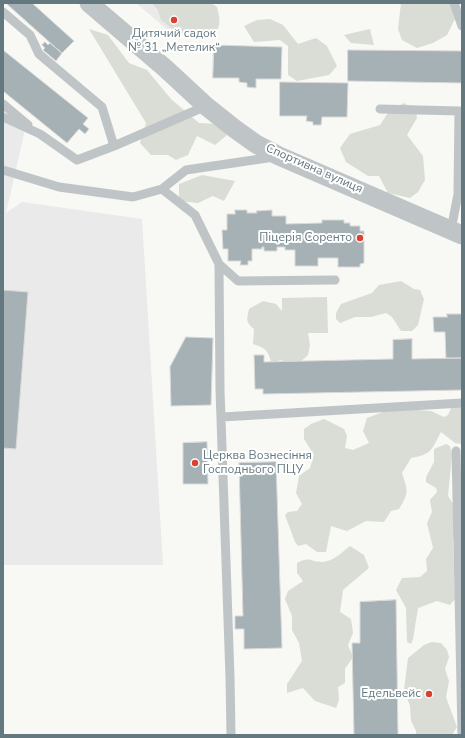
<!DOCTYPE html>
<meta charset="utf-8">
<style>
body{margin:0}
#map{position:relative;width:465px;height:738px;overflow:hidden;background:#f8f8f5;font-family:"Nunito Sans",sans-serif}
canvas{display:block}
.frame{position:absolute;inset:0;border:4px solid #64787f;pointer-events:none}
</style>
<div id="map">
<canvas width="465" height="738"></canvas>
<div class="frame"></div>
</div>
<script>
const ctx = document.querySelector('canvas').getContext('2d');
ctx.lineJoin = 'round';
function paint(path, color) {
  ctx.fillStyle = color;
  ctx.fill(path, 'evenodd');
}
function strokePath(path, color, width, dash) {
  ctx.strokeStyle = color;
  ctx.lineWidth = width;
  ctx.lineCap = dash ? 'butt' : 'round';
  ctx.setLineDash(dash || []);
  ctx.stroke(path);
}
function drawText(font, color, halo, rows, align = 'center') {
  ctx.font = font + ' "Nunito Sans",sans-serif';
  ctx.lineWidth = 4;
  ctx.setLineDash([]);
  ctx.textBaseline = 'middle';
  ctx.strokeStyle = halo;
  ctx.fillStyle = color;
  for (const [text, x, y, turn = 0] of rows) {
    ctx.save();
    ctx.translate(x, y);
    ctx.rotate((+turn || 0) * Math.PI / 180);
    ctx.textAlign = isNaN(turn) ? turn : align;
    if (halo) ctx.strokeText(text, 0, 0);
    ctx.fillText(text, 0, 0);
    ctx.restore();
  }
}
paint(new Path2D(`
 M136,3h69l-29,34z
 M3,109l23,16 -20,88 16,-11 120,17 21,346h-160z`), '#e9eae9');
paint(new Path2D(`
 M152,3h59l6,4c4,16 5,23 -12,32l-22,-5 -13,-7 -9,-7 -3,-10z
 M401,3h51l6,10 -11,22 -14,8 -16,5 -15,-8 -4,-11z
 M270,19l13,6 15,19 18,-6 11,8 10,20 -8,9 -32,6 -9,-6v-29l-8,-6 -26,2 -10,-16 13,-6z
 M89,29l19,6 21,28 18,7 24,29 28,24 18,1 10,11 -12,10 -18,-9 -9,19 -12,5 -8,-5h-17l-11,-12 6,-20z
 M370,29l4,16 -23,-2 -7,-8z
 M404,103l12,7 1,8 -10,17 16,21 2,24 -7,12 -8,6 -22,-5 -9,-17h-11l-22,-14 -6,-14 10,-14 30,-9 9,-14z
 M202,175l33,6 -11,20 -11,-5 -15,7 -19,-2v-17z
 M401,281l13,8 6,1 4,9 -6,26 -6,6h-11l-9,-14 -6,-4 -15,4h-16l-15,6 -4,-4v-6l5,-9 31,-11 7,-8z
 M327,297l1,36h-20l2,12 -2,10c-10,9 -14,13 -27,5l-6,2 -4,-1c-4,-12 -6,-13 -18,-17l1,-15c-9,-7 -7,-10 -5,-20l14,-8 13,3 6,7v-13z
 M462,403v41l-7,-1 -14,-11c-10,18 -8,22 -30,26l-9,15c6,18 7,20 -3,36l-8,2 -7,11 -18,-1 -19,10 -16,-5 -5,26h-9l-11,-8 -8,2 -3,-4 -10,-27 3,-3 9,-1 5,-7 -6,-11 3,-17 11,-8 4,-13 -10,-16v-10l7,-5 13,-5 20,10 3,7 -2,12 8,2 16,-7 -6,-12 4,-13 26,-10 38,3 13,6 4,-2 3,-7z
 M446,444l4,2 2,9 -4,41 14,22 -9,21 2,60 -5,6 -13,-4 -19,7 -5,31 -2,5 -4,-2 -1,-34 -10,-18 6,-12 18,-1 7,-6 -1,-12 7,-11 -6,-25 5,-11 -2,-12 7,-8 -1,-4 -10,-6v-5l8,-15v-13z
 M350,546l14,9 5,13 -26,22 -3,22 11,7 2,14 -5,12 5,12 -8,12v14l-7,4 1,13 -3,8 -21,-7 -12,-13 -16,5v-9l15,-23 -3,-18 -7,-13v-14l-7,-17 3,-8 15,-10 -6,-8v-10c13,-7 13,-1 25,-1 11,0 20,-10 28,-16z
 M432,642l9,1 6,7 2,7 -4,12 4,12 -3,16 11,30 -5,8h-36v-4l-5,-10 -1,-15 -6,-16 4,-32 16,-13z`), '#d9ddd5');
const building = new Path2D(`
 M6,3h26l42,38 -12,12z
 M45,42l3,3 2,-2 12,10 -6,8 -13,-11 2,-2 -3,-3z
 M214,45l68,2 -1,32h-25v9l-9,-1v-4l-8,-1v-4h-26z
 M3,50l85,68 -5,6 6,5 -4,5 -6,-5 -12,14 -64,-52z
 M348,50l114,1v32l-114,-2z
 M280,82l68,1 -1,34h-25l-1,8h-8v-3l-7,-1 1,-5h-27z
 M235,210h12v3h10l-1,-2 16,-1v6h14v8l36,-1v-3h22v3h6v3h10v5h4v32l-4,1v3h-22v-9h-20v8h-23v-16h-10v-3h-8v4h-13v-4h-2v2h-10v12h-4v4h-8l1,-4h-13v-12h-5l-1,-19h5v-16h8z
 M3,290l25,2 -12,157 -13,-1z
 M447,314h15v44h-16l-1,-26h-11l-1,-15h14z
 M186,337l27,1 -2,67 -40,1 -1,-39z
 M412,339v20l50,-1v32l-199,4v-5h-8l-1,-34h10v7l129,-3v-19z
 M207,442l1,42h-25v-41z
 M276,462l6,186 -38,1v-20h-9v-13h8l-4,-153z
 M396,600l2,135h-44l-2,-92h8v-41z`);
paint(building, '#a6b1b5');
strokePath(building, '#dad9d8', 1);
strokePath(new Path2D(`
 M454,3l8,23
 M3,12l27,23 9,19 63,53 12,39
 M3,104l25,21
 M380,109l79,2 -1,83 -7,36
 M3,117l37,17 37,26 37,-14 92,-40
 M3,170l56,17 74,10 29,-8 24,-19 88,-13
 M162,189l33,26 24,49 1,126 10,287 1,58
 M219,264l19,17 97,-1
 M222,417l240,-14
 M456,451l6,284`), '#bfc5c7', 9);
strokePath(new Path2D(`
 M89,3l76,65 41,38 29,23 21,15 23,12 183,79`), '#bfc5c7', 19);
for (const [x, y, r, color] of [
 [174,20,4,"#dc4032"],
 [360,238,4,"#dc4032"],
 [195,463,4,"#dc4032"],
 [429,694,4,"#dc4032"]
]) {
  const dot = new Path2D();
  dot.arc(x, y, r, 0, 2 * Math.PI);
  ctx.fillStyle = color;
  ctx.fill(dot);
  strokePath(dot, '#fff', 1.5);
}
drawText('12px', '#64787f', '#fff', [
 ["Дитячий садок",174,34,"center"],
 ["№ 31 „Метелик“",174,48,"center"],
 ["Піцерія Соренто",352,238],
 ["Церква Вознесіння",203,456,"left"],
 ["Господнього ПЦУ",203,470,"left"],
 ["Едельвейс",421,694]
], 'right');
drawText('12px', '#64787f', '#fff', [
 ["Спортивна вулиця",314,169,24]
]);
</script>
